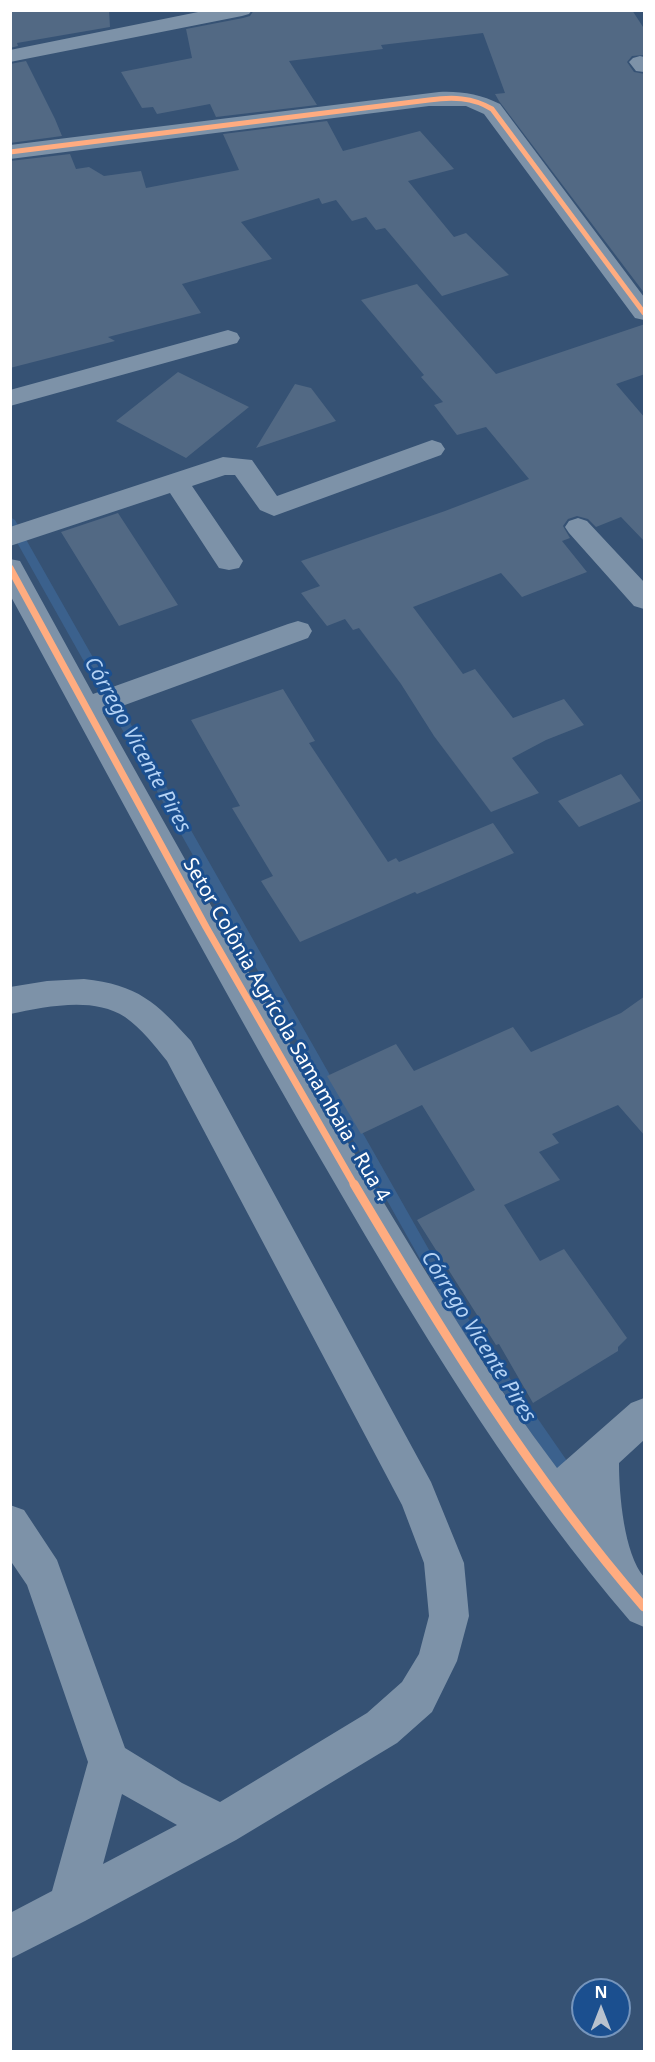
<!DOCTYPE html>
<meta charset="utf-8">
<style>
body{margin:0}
#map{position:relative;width:655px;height:2062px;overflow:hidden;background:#365274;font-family:"Noto Sans",sans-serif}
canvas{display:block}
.frame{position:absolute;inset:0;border:12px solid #fff;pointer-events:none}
.north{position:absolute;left:571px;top:1978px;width:60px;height:60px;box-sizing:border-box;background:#1b4f8f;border:2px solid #7695bc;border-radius:50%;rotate:0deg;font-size:16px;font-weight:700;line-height:24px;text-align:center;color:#fff}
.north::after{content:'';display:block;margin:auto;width:21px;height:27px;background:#b9c2ce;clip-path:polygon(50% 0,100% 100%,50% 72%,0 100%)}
</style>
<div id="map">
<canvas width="655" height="2062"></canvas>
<div class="frame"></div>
<div class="north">N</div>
</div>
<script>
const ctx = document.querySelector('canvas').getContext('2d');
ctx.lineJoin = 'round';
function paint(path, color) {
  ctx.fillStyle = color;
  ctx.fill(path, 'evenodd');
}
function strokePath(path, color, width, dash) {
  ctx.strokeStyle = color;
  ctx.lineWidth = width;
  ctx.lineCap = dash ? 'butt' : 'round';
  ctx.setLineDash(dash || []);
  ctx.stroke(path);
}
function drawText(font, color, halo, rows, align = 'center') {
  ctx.font = font + ' "Noto Sans",sans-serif';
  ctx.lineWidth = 6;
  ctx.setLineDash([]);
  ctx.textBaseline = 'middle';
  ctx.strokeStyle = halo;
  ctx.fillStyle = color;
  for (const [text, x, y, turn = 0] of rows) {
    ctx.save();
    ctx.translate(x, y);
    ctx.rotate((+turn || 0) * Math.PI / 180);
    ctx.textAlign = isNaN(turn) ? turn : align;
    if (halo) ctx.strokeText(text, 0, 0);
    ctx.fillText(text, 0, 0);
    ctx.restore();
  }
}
paint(new Path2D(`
 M10,517l5,3 451,795 108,156 2,5 -2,5 -5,2 -5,-2 -108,-158 -446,-793z`), '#3b618d');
paint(new Path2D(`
 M10,10h99l1,17 -93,16 1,3 -8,2z
 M254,10h378l13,20v25l-13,1 -5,6 7,10 11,2v220l-146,-193 -4,-7 10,-1 -22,-60 -102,12 2,4 -94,12 28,44 -101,12 -6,-13 -53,10 -4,-7 -11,1 -21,-36 71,-14 -6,-29 57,-11 7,-2z
 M26,61l29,58 7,17 -52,7v-79z
 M327,121l16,30 77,-20 34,38 -46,12 46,56 12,-4 43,42 -67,21 -57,-68 -9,2 -10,-13 -14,4 -16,-21 -14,4 -3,-6 -78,24 31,37 -90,25 19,29 -93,24 7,4 -105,27v-207l60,-7 6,15 13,-2 15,9 37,-5 5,17 93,-18 -16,-36z
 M417,284l79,90 149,-50v50l-29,10 29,34v124l-24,-25 -25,10 -8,-8 -11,-3 -9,3 -5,7 7,12 -8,3 25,31 -65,25 -21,-24 -88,34 50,67 12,-5 38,49 51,-19 20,26 -38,15 -34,18 27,35 -48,19 -57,-76 -33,-52 -42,-56 -6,2 -8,-11 -18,7 -26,-33 19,-7 -19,-25 144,-50 84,-32 -43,-52 -29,8 -23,-30 9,-3 -22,-25 3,-2 -63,-75z
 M178,372l71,35 -63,51 -70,-37z
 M295,384l16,4 25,33 -80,27z
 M118,513l60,92 -59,21 -58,-94z
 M283,689l32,52 -6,2 79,119 8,-4 3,4 94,-39 21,30 -97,41 -2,-2 -115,50 -39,-61 12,-5 -41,-68 8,-2 -49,-86z
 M621,774l20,27 -62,26 -21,-26z
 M645,996v140l-27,-31 -66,29 7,9 -20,9 21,28 -56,25 36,56 24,-12 63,89 -9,9v4l-85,52 -34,-59 -3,1 -79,-125 58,-30 -53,-85 -61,29 -34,-58 69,-32 18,27 99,-44 18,25 90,-39z`), '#526984');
paint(new Path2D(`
 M208,10h44l-3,4 -7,2 -232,46v-12z
 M640,56l4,1v15l-8,-1 -7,-9 4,-4z
 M439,92c21,-1 41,2 61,12l144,193v23l-9,-2 -151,-204 -18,-8h-37l-419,53v-14z
 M228,330l9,3 3,5 -3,5 -227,63v-16z
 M432,440l9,3 4,6 -4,6 -167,61 -14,-6 -25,-35h-10l-33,11 51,75 -4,7 -10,2 -10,-2 -49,-75 -160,53v-19l213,-70 29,3 25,36z
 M578,518l9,3 57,61v27l-10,-3 -65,-73 -4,-6 4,-6z
 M10,559l10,2 73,133 195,-70 10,-3 10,3 4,7 -4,7 -205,75c91,163 182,325 278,485 56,92 111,184 176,270l74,-65 13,-5v42l-25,23c0,31 5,91 25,114v50l-14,-6c-110,-128 -197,-270 -282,-415 -112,-190 -215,-385 -320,-578l-18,-33z
 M84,979c54,6 72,23 107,62l240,441 33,81 5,53 -12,45 -25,51 -35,31 -161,97 -151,81 -75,38v-46l42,-22 36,-129 -61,-177 -17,-25v-55l14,5 33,50 68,188 57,35 38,19 147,-89 35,-31 17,-28 10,-38 -5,-53 -22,-58 -235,-444c-13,-16 -25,-32 -42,-44 -33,-21 -79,-10 -115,-3v-27l37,-6zM122,1794l55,31 -74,39z`), '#7d92a8');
strokePath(new Path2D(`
 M10,152l419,-52c23,-3 43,-3 63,9l152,204`), '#ffac80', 5);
strokePath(new Path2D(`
 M10,568l196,359 149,259`), '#ffac80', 7);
strokePath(new Path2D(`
 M354,1184c88,148 177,293 290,423`), '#ffac80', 9);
drawText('20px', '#fff', '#1b4f8f', [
 ["Setor Colônia Agrícola Samambaia - Rua 4",286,1030,60]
]);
drawText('italic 21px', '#b5d3f5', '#1b4f8f', [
 ["Córrego Vicente Pires",137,745,61],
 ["Córrego Vicente Pires",478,1337,58]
]);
</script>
